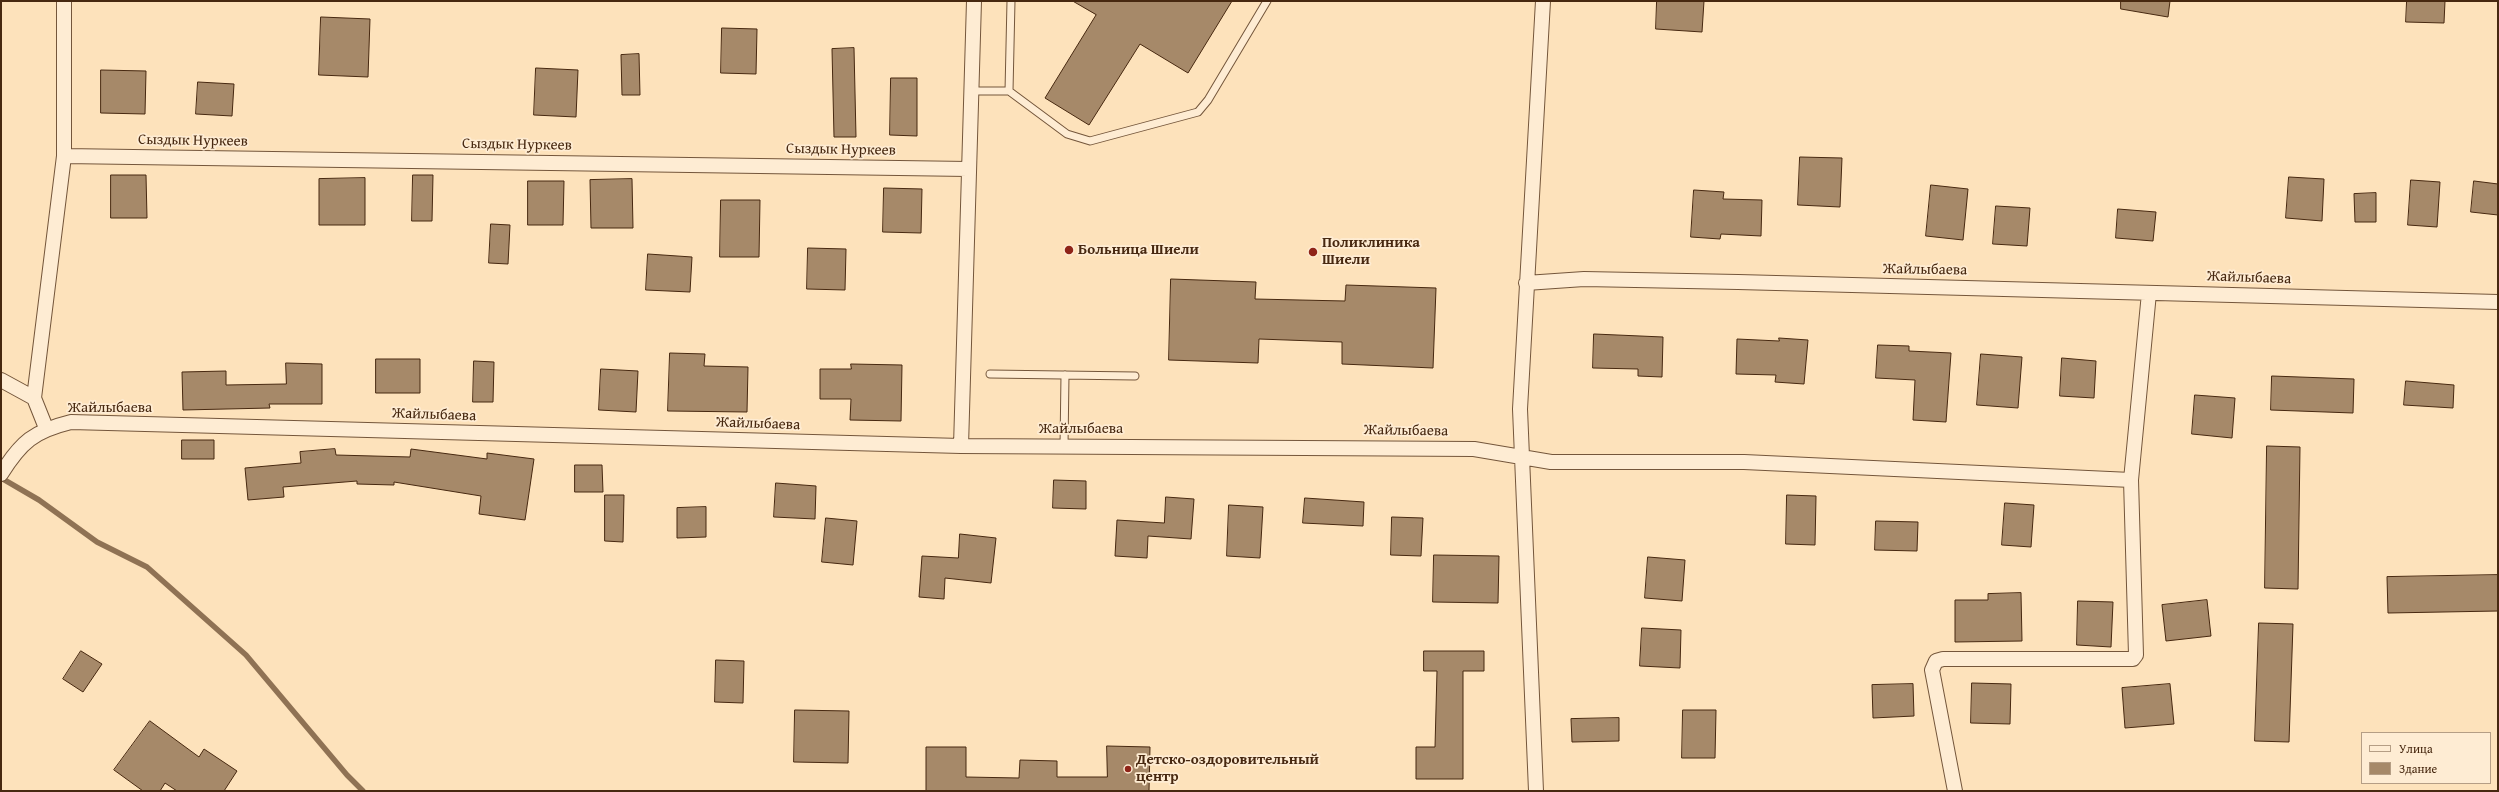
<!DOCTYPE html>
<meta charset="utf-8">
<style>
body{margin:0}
#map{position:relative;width:2499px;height:792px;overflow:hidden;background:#fde2bb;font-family:"Gentium Book Plus",serif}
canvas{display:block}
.frame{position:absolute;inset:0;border:2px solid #472810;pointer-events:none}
.legend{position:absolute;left:2361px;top:732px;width:130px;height:52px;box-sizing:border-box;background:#feecd3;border:1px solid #b59e85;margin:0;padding:5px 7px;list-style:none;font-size:12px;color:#472810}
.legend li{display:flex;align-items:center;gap:8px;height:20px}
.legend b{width:20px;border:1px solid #b59e85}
</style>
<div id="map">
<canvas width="2499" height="792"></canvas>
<div class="frame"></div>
<ul class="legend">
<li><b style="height:5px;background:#feecd3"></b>Улица</li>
<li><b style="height:11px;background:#a68969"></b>Здание</li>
</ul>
</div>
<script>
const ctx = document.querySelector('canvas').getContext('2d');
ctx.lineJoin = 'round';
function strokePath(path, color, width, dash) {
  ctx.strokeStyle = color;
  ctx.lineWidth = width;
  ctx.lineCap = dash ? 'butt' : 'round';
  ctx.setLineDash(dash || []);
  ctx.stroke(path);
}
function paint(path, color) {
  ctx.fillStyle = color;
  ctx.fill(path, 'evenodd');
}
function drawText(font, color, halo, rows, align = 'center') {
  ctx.font = font + ' "Gentium Book Plus",serif';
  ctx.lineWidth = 3.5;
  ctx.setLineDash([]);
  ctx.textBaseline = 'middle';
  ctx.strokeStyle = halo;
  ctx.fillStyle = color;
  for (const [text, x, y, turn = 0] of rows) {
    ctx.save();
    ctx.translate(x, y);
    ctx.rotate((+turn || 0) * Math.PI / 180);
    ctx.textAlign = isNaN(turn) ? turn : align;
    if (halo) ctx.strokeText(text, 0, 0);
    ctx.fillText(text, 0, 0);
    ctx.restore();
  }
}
strokePath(new Path2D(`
 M1,478l38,22 58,42 50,25 99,88 101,120 16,16`), '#8f7254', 5.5);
const building = new Path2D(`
 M1073,1h159l-44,72 -48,-29 -51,81 -44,-27 51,-83z
 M1657,1h47l-2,31 -46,-3z
 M2121,1h49l-2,16 -47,-8z
 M2407,1h38l-1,22 -38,-1z
 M321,17l49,2 -2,58 -49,-2z
 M722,28l35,1 -1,45 -35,-1z
 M854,48l2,89h-22l-2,-88z
 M639,54l1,41h-18l-1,-40z
 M536,68l42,2 -2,47 -42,-2z
 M101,70l45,1 -1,43 -44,-1z
 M891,78h26v58l-27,-1z
 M198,82l36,2 -2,32 -36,-2z
 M1800,157l42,1 -2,49 -42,-2z
 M111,175h35l1,43h-36z
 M413,175h20l-1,46h-20z
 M2289,177l35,2 -2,42 -36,-3z
 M365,178v47h-46v-46z
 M632,179l1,49h-42l-1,-48z
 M2411,180l29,2 -3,45 -29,-2z
 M528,181h36l-1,44h-35z
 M2474,181l24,3v31l-27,-3z
 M1931,185l37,4 -5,51 -37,-4z
 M884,188l38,1 -1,44 -38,-1z
 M1694,190l30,2 -1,7 39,1 -1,36 -40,-2 -1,5 -29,-2z
 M2376,193v29h-21l-1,-28z
 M721,200h39l-1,57h-39z
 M1996,206l34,2 -3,38 -34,-2z
 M2118,209l38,3 -3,29 -37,-3z
 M491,224l19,1 -2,39 -19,-1z
 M808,248l38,1 -1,41 -38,-1z
 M648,254l44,3 -2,35 -44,-2z
 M1171,279l85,3 -1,17 90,2 1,-16 90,3 -3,80 -91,-4v-22l-83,-3 -1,24 -89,-3z
 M1594,334l69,3 -1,40 -24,-1v-7l-45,-1z
 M1779,338l29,2 -4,44 -29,-2 1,-7 -40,-1 1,-35 42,2z
 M1878,345l31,1v5l42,2 -5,69 -33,-2 2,-40 -39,-2z
 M670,353l35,1 -1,12 44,1 -1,45 -79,-1z
 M1981,354l41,3 -4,51 -41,-3z
 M2062,358l34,3 -2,37 -34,-2z
 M376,359h44v34h-44z
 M474,361l20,1 -1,40h-20z
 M286,363l36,1v40h-53l1,4 -87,2 -1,-38 44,-1v14l60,-1z
 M851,364l51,1 -1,56 -51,-1 1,-21h-31v-30h31z
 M601,369l37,2 -2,41 -37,-2z
 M2272,376l82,3 -1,34 -82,-3z
 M2406,381l48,4 -1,23 -49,-3z
 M2195,395l40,3 -3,40 -40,-4z
 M182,440h32v19h-32z
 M2267,446l33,1 -2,142 -33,-1z
 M335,449l1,6 74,2 1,-8 76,10v-6l47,6 -9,61 -46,-6 2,-18 -87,-14v3l-37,-1v-3l-74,6 1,10 -36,3 -3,-32 56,-5 -1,-11z
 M575,465h27l1,27h-28z
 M1054,480l32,1v28l-33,-1z
 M776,483l40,3 -1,33 -41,-2z
 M605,495h19l-1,47 -18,-1z
 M1787,495l29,1 -1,49 -29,-1z
 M1166,497l28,2 -3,40 -43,-3 -1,22 -32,-2 2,-36 47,3z
 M1305,498l59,4 -1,24 -60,-3z
 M2005,503l29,2 -3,42 -29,-2z
 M1229,505l34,2 -3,51 -33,-2z
 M706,507v30l-29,1v-30z
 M1392,517l31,1 -2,38 -30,-1z
 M826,518l31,3 -4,44 -31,-3z
 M1876,521l42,1 -1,29 -42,-1z
 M960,534l36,4 -5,45 -46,-5 -1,21 -25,-2 3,-41 36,2z
 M1434,555l65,1 -1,47 -65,-1z
 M1648,557l37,3 -3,41 -37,-3z
 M2498,575v36l-110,2 -1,-36z
 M2021,593l1,48 -67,1v-42h33v-6z
 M2207,600l4,36 -45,5 -4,-36z
 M2078,601l35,1 -2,45 -34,-2z
 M2259,623l34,1 -4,118 -34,-1z
 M1642,628l39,2 -1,38 -40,-2z
 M81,651l21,13 -19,28 -20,-13z
 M1424,651h60v20h-21v108h-47v-32h19l2,-76h-13z
 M716,660l28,1 -1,42 -28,-1z
 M1972,683l39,1 -1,40 -39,-1z
 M1913,684l1,32 -41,2 -1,-33z
 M2170,684l4,40 -49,4 -3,-40z
 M795,710l54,1 -1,52 -54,-1z
 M1683,710h33l-1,48h-33z
 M1619,718v23l-47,1 -1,-23z
 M150,721l49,36 5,-8 33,22 -13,20h-47l-12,-8 -5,8h-17l-29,-21z
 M1107,746l43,1 -1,44h-223v-44h40v30l53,1 1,-18 37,1v16h50z`);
paint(building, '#a68969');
strokePath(building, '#472810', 1);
const lane = new Path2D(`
 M972,91h37l58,43 23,7 108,-29 10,-12 59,-99
 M1009,91l2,-90
 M990,374l145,2
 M1064,446l1,-71`);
const street = new Path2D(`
 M64,156l904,13
 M1526,283l58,-4 154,3 760,20
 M1,380l33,18
 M46,428l-12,-30 30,-242v-155
 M961,446l13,-445
 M1,474c20,-32 33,-43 70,-52l890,24 513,3 77,13h193l387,18
 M1536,791l-16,-382 23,-408
 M1955,791l-23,-121 4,-9 7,-2h190l3,-4 -5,-175 18,-187`);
strokePath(lane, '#74563b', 9);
strokePath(street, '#74563b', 16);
strokePath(lane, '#feecd3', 7);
strokePath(street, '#feecd3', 14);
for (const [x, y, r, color] of [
 [1069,250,5,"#8f2418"],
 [1313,252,5,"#8f2418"],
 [1128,769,4,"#8f2418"]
]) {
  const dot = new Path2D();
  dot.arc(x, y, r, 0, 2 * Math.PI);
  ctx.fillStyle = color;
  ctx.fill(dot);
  strokePath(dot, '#feecd3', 1.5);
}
drawText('15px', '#472810', '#feecd3', [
 ["Сыздык Нуркеев",193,141,1],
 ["Сыздык Нуркеев",517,145,1],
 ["Сыздык Нуркеев",841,150,1],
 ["Жайлыбаева",1925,270,1],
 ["Жайлыбаева",2249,278,2],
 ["Жайлыбаева",110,408],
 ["Жайлыбаева",434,415,2],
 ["Жайлыбаева",758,424,2],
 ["Жайлыбаева",1081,429],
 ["Жайлыбаева",1406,431,1]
]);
drawText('bold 15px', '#472810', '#feecd3', [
 ["Поликлиника",1322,243],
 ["Шиели",1322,260],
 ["Больница Шиели",1078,250],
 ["Детско-оздоровительный",1136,760],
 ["центр",1136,777]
], 'left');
</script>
